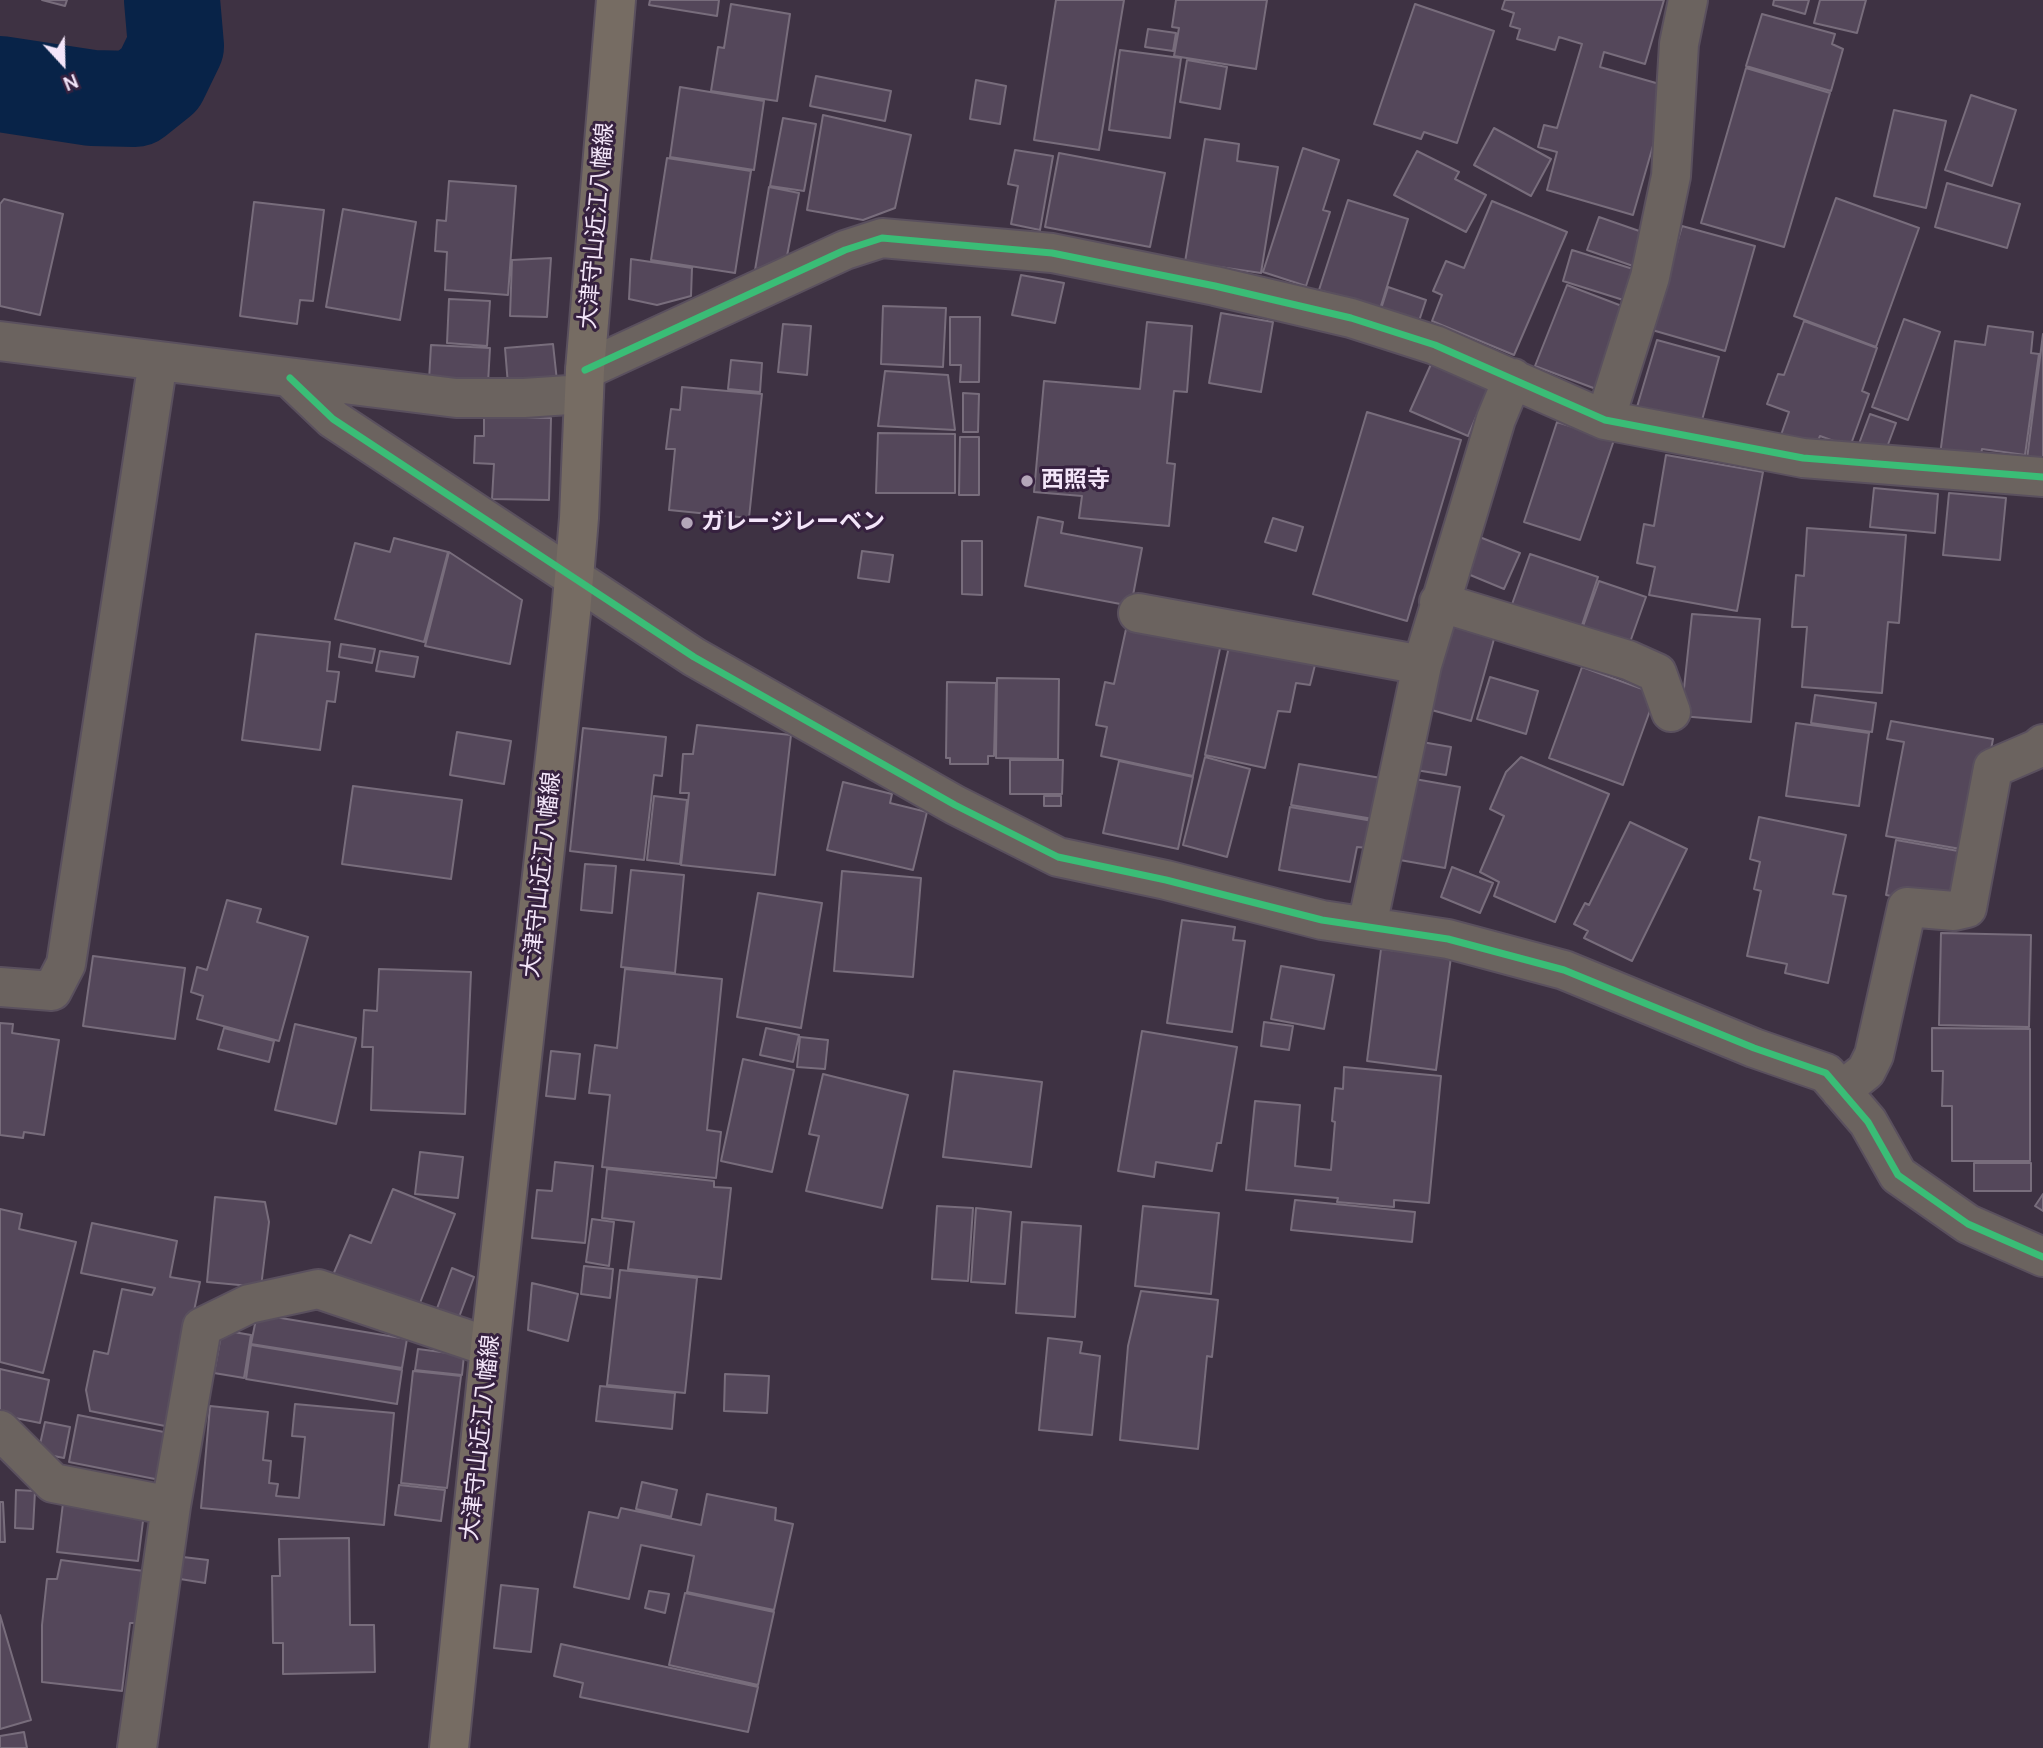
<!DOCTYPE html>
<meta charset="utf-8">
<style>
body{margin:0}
#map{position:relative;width:2043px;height:1748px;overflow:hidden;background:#3e3243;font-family:Manrope,sans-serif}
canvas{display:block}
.north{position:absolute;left:28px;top:28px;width:70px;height:70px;-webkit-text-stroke:5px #36213f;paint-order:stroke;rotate:158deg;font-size:19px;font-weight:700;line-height:28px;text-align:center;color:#f3e5f9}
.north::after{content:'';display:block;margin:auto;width:24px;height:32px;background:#f3e5f9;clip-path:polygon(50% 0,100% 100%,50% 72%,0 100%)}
</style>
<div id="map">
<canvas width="2043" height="1748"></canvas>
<div class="north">N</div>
</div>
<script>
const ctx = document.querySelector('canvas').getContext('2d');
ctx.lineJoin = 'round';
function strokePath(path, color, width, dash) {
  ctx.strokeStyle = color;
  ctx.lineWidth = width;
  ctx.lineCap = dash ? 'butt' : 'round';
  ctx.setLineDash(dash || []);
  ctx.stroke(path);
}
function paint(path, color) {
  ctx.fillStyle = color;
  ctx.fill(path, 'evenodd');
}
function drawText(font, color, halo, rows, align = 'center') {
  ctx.font = font + ' Manrope,"Noto Sans JP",sans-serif';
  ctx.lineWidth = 6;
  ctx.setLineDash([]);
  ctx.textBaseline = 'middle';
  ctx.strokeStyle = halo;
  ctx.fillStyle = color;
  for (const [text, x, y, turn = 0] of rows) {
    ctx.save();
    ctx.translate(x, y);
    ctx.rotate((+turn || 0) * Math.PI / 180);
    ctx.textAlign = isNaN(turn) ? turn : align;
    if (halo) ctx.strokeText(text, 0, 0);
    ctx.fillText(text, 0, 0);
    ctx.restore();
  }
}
strokePath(new Path2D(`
 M0,84l92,14 43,1 25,-20 16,-33 -4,-46`), '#082348', 96);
const building = new Path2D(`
 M42,0h25l-2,6z
 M650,0h69l-2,16 -68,-11z
 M1056,0h68l-25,150 -65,-10z
 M1176,0h91l-11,69 -82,-13 5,-28 -7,-1z
 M1505,0h159l-19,64 -41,-12 -4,15 70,20 -37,128 -86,-25 10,-38 -19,-5 6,-22 13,3 25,-84 -23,-7 -4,13 -38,-11 3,-10 -10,-3 4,-13 -12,-4z
 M1774,0h35l-4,14 -32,-9z
 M1820,0h46l-9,33 -43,-10z
 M731,4l59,10 -13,87 -66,-10 7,-44 6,1z
 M1415,4l79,27 -37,112 -33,-11 -3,7 -47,-15z
 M1762,14l73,20 -3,10 11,5 -12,42 -85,-25z
 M1148,29l28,4 -3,18 -28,-4z
 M1120,50l61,8 -11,80 -61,-8z
 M1187,60l40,7 -7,42 -40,-7z
 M1746,68l84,25 -46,154 -83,-24z
 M816,76l75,15 -6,30 -75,-15z
 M976,80l30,6 -6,38 -30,-5z
 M680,87l84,14 -10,69 -84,-13z
 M1971,95l45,15 -24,76 -47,-16z
 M1894,110l52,11 -20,87 -52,-12z
 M823,115l88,20 -16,73 -32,12 -56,-10z
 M783,118l33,6 -12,67 -34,-5z
 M1494,128l57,31 -20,37 -57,-31z
 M1205,139l34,5 -2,17 41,6 -17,106 -76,-11z
 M1303,148l36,12 -16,50 7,2 -24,74 -43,-14z
 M1015,150l38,6 -13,74 -29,-6 7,-38 -10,-2z
 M1417,151l42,21 -4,7 31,16 -20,37 -72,-37z
 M1059,153l106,20 -15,74 -105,-20z
 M667,158l84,13 -16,102 -84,-13z
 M449,181l67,5 -8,109 -63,-5 2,-38 -12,-1 2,-31 9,1z
 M1947,183l73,21 -13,44 -72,-21z
 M769,187l30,6 -12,63 -32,14z
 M1836,198l83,30 -43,119 -82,-31z
 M4,199l59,15 -23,101 -40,-9v-102z
 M1348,200l60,19 -28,90 -61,-19z
 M1492,201l75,31 -53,123 -82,-34 10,-26 -9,-4 13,-30 18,7z
 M254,202l70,8 -11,91 -13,-1 -3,24 -57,-8z
 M343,209l73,13 -16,98 -74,-13z
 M1599,217l46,16 -12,33 -46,-16z
 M1682,226l73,20 -30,105 -73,-21z
 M1572,250l74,23 -10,31 -73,-23z
 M551,258l-4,59 -37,-1 2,-56z
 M631,259l61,9 -1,28 -34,9 -28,-6z
 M1021,275l43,8 -9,40 -43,-8z
 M1567,285l68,26 -31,81 -69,-26z
 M1388,287l38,13 -7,21 -38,-12z
 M449,299l41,2 -3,45 -40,-3z
 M883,306l63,2 -3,59 -62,-3z
 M1221,313l52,9 -12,70 -52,-9z
 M950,317h30l-1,65h-19l1,-17h-11z
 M1904,319l36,13 -32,88 -36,-13z
 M1804,321l73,27 -15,43 7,3 -19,53 -30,-11 -5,12 -34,-13 8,-23 -22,-8 11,-30 6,1z
 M1147,322l45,4 -5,66 -13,-1 -7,72 8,1 -6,62 -90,-8 3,-22 -48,-4 10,-111 96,8z
 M783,324l28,2 -4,49 -29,-3z
 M1988,326l45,6 -2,21 8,1 -14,101 -43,-6 -2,11 -40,-5 15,-114 30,4z
 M2043,334v127l-16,-2z
 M1657,340l62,17 -18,67 -64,-17z
 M553,344l4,37 -49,4 -3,-37z
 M431,345l59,3 -2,35 -59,-3z
 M731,360l31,3 -2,29 -32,-3z
 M1432,362l57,24 -21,50 -58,-25z
 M885,371l63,4 7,55 -77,-4z
 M682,387l80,7 -13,124 -80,-8 6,-61h-9l5,-40 9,1z
 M963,393l16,1 -1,38h-15z
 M1367,412l94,28 -54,181 -94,-27z
 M1870,414l26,9 -13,35 -26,-9z
 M484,417l67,1 -2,82 -57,-1 2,-35 -20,-1 1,-27h9z
 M1557,422l57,18 -34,100 -56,-18z
 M878,433l77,1v59h-79z
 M960,437h19v58h-20z
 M1666,455l97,17 -26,139 -88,-16 6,-28 -18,-4 7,-39 10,2z
 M1874,488l64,6 -3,39 -65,-6z
 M1949,493l57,5 -6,62 -57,-5z
 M1038,517l25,5 -2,11 81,15 -11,58 -106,-20z
 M1273,518l30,9 -7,24 -31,-9z
 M1807,528l99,7 -7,88 -11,-1 -6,71 -80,-6 5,-60h-15l4,-52 8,1z
 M1477,536l43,17 -16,36 -41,-17z
 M394,538l54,14 -24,90 -89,-23 20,-76 35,9z
 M962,541h20v54l-20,-1z
 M862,551l31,4 -4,27 -31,-4z
 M449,552l73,48 -12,64 -85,-18z
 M1530,554l68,23 -18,54 -69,-24z
 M1599,581l47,16 -18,51 -47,-16z
 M1692,614l68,5 -9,103 -70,-6z
 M1128,620l94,19 -29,137 -92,-20 6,-29 -11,-2 9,-43 9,2z
 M1453,620l43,12 -25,89 -43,-12z
 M256,634l74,8 -3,29 12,1 -4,30 -8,-1 -7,49 -78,-10z
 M1230,642l86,19 -6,24 -14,-2 -6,29 -12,-1 -13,57 -60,-13z
 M341,644l34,5 -3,14 -33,-6z
 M380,651l38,6 -4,20 -38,-6z
 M1582,667l74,27 -33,91 -74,-27z
 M1490,677l48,14 -12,43 -49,-15z
 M997,678l62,1 -1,80 -62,-1z
 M947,682l49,1 -2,73h-6v8h-38v-6h-4z
 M1815,695l61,8 -4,29 -61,-9z
 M1891,721l102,18 -21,112 -86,-15 18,-94 -17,-3z
 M1796,723l73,10 -10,73 -73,-10z
 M697,725l94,10 -16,140 -94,-10 8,-72h-9l3,-39h10z
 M583,728l83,9 -4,39 -8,-1 -10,85 -74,-9z
 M457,732l54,9 -7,43 -54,-9z
 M1416,741l35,6 -5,28 -36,-6z
 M1205,757l45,12 -23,88 -44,-12z
 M1521,757l88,37 -54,128 -61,-26 5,-14 -19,-10 24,-56 -14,-7 16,-37z
 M1010,760h53l-1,34h-52z
 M1119,761l74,16 -15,72 -75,-16z
 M1299,764l82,14 -8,41 -82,-14z
 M1409,778l51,9 -15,81 -51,-9z
 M843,782l49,12 -2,9 37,9 -14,58 -86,-20z
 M353,786l109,14 -11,79 -109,-15z
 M654,796l33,4 -7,64 -33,-4z
 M1044,796h17v10h-17z
 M1290,807l83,14 -5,27 -11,-1 -7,35 -71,-12z
 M1759,817l87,18 -13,59 13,2 -18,87 -43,-10 2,-9 -40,-8 14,-65 -7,-2 6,-27 -10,-3z
 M1630,822l57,27 -55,112 -48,-23 4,-7 -14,-7 11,-21 4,2z
 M1896,840l68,12 -8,46 -28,5 -42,-8z
 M585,864l31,2 -4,47 -31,-3z
 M1452,867l41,16 -13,30 -39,-16z
 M631,870l53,5 -9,98 -54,-6z
 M842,871l79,7 -8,99 -79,-6z
 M758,893l64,10 -21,125 -64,-11z
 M227,900l34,9 -4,13 51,15 -29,104 -82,-22 6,-23 -12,-4 6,-25 10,3z
 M1182,920l53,7 -2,13 12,1 -13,91 -65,-9z
 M1941,933l90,2 -2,92 -90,-2z
 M1381,949l70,8 -15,113 -69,-9z
 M93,956l92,12 -10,71 -92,-13z
 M1281,966l53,9 -10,54 -53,-10z
 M379,969l92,3 -6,142 -94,-4 2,-63h-11l2,-37 13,1z
 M625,969l97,10 -15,151 14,2 -5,46 -114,-11 8,-72 -21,-2 6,-48 22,3z
 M1264,1022l29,4 -4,24 -28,-4z
 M0,1023l13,1 -1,9 47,7 -15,95 -20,-3 -1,6 -23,-3z
 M295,1024l61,14 -20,86 -61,-14z
 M224,1028l50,13 -5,21 -51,-13z
 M766,1028l33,7 -6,27 -33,-7z
 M1932,1028l98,1v132h-78v-55h-10l1,-35h-11z
 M1142,1031l95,16 -16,96h-4l-5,28 -56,-9 -2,15 -36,-6z
 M800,1037l28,3 -3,29 -28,-2z
 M551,1051l29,3 -5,45 -29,-3z
 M743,1059l51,11 -22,102 -51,-11z
 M1344,1067l97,9 -12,127 -35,-3v7l-57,-5 1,-4 -92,-8 9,-89 45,4 -5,61 36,4 4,-48 -3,-1 3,-33 8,1z
 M954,1071l88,11 -11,85 -88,-10z
 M823,1074l85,21 -26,113 -76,-17 13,-55 -10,-2z
 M420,1152l43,5 -5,41 -43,-4z
 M555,1162l38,4 -8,77 -53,-5 5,-48 15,1z
 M1974,1163h57v28h-57z
 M607,1169l107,12v6l17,1 -10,91 -93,-10 6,-47 -32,-4z
 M393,1189l62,25 -37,94 -85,-33 17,-40 21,8z
 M2043,1194v17l-8,-5z
 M215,1197l50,5 4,20 -8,65 -54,-5z
 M1295,1200l120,12 -3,30 -121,-12z
 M937,1206l36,2 -5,73 -36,-2z
 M1143,1206l76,7 -8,81 -76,-8z
 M976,1208l35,4 -6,72 -34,-2z
 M0,1209l22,5 -3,15 57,13 -33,131 -43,-11z
 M592,1219l22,3 -5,44 -23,-4z
 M1022,1222l59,4 -6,91 -59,-4z
 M92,1223l85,18 -7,36 30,5 -30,145 -80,-16 -4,-21 8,-39 14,3 14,-65 30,6 3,-7 -74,-15z
 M584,1266l29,3 -3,29 -29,-4z
 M452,1268l22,9 -16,43 -22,-9z
 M620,1270l77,8 -12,115 -78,-8z
 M532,1283l46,11 -10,47 -40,-11z
 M1141,1291l77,9 -6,57 -5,-1 -9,93 -78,-9 8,-94z
 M257,1314l150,25 -5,29 -151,-24z
 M222,1330l29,5 -7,43 -30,-5z
 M1048,1338l34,4 -2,11 20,3 -8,79 -53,-5z
 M251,1345l151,25 -5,34 -151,-25z
 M418,1349l46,6 -2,20 -47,-5z
 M0,1369l49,11 -9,43 -40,-8z
 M413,1371l48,5 -14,112 -46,-5z
 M725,1374l44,2 -2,37 -43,-2z
 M600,1386l75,7 -3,36 -76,-8z
 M295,1404l99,9 -10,112 -183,-17 9,-102 58,6 -5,48 8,1 -2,22 9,1 -2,12 23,2 6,-61 -13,-1z
 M78,1415l91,18 -9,47 -91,-18z
 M45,1422l25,5 -6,31 -26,-5z
 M642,1482l35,8 -6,27 -35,-8z
 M399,1485l46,5 -4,31 -46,-6z
 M16,1490l19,1 -2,38 -18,-1z
 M707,1494l69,14 -1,12 18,4 -19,86 -87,-18 7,-36 -53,-11 -12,54 -55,-12 15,-75 29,6 3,-10 80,17z
 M0,1502h3l2,40h-5z
 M63,1503l81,10 -6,48 -81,-9z
 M349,1538l1,87h24l1,47 -92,2v-31h-10l-1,-67h8l-1,-37z
 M183,1557l25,3 -3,23 -25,-4z
 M61,1560l83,11 -6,52h-8l-8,68 -80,-9v-57l5,-46h10z
 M501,1585l37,4 -7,63 -37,-4z
 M649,1591l20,3 -4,19 -20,-5z
 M685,1593l89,19 -16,73 -89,-20z
 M0,1615l31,105 -31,9z
 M561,1644l197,43 -10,45 -168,-35 3,-14 -29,-7z
 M24,1732l3,16h-27v-12z`);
paint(building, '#54475a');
strokePath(building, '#786d7c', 2);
const minor = new Path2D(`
 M0,341l456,57h68l60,-4
 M585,370l260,-120 37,-12 170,15 163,33 136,32 84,27 170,75 198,38 240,19
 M290,378l43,41 361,238 261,148 103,52 108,23 156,40 126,19 116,31 190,78 72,25 42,49 30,53 70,49 75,33
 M1605,420l45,-143 21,-101 8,-132 9,-44
 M1439,602l189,58 29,13 14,39
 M1138,613l284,52
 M1367,926l55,-261 74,-246 17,-41
 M0,987l52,4 14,-27 92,-603
 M1841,1091l25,-20 8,-16 33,-148 47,4 13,-3 26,-140 44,-19 6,-5
 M0,1430l53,53 118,23
 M137,1748l34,-242 31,-179 47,-23 69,-15 172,58`);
const major = new Path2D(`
 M449,1748l41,-401 81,-734 8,-95 6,-148 31,-370`);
strokePath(minor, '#5a505e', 42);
strokePath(major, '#5a505e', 42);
strokePath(minor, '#6b635f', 38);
strokePath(major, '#766c63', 38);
strokePath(new Path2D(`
 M585,370l260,-120 37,-12 170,15 163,33 136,32 84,27 170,75 198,38 240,19
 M290,378l43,41 361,238 261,148 103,52 108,23 156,40 126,19 116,31 190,78 72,25 42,49 30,53 70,49 75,33`), '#3abd76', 7);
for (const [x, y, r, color] of [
 [1027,481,7,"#b4a6b9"],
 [687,523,7,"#b4a6b9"]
]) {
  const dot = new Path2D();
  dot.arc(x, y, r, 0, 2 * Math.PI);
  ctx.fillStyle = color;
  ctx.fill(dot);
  strokePath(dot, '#36213f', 2.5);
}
drawText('23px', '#f3e5f9', '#36213f', [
 ["大津守山近江八幡線",597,226,-85],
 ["大津守山近江八幡線",542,875,-84],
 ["大津守山近江八幡線",481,1438,-84]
]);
drawText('bold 23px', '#f3e5f9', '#36213f', [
 ["西照寺",1041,481],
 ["ガレージレーベン",701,523]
], 'left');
</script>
